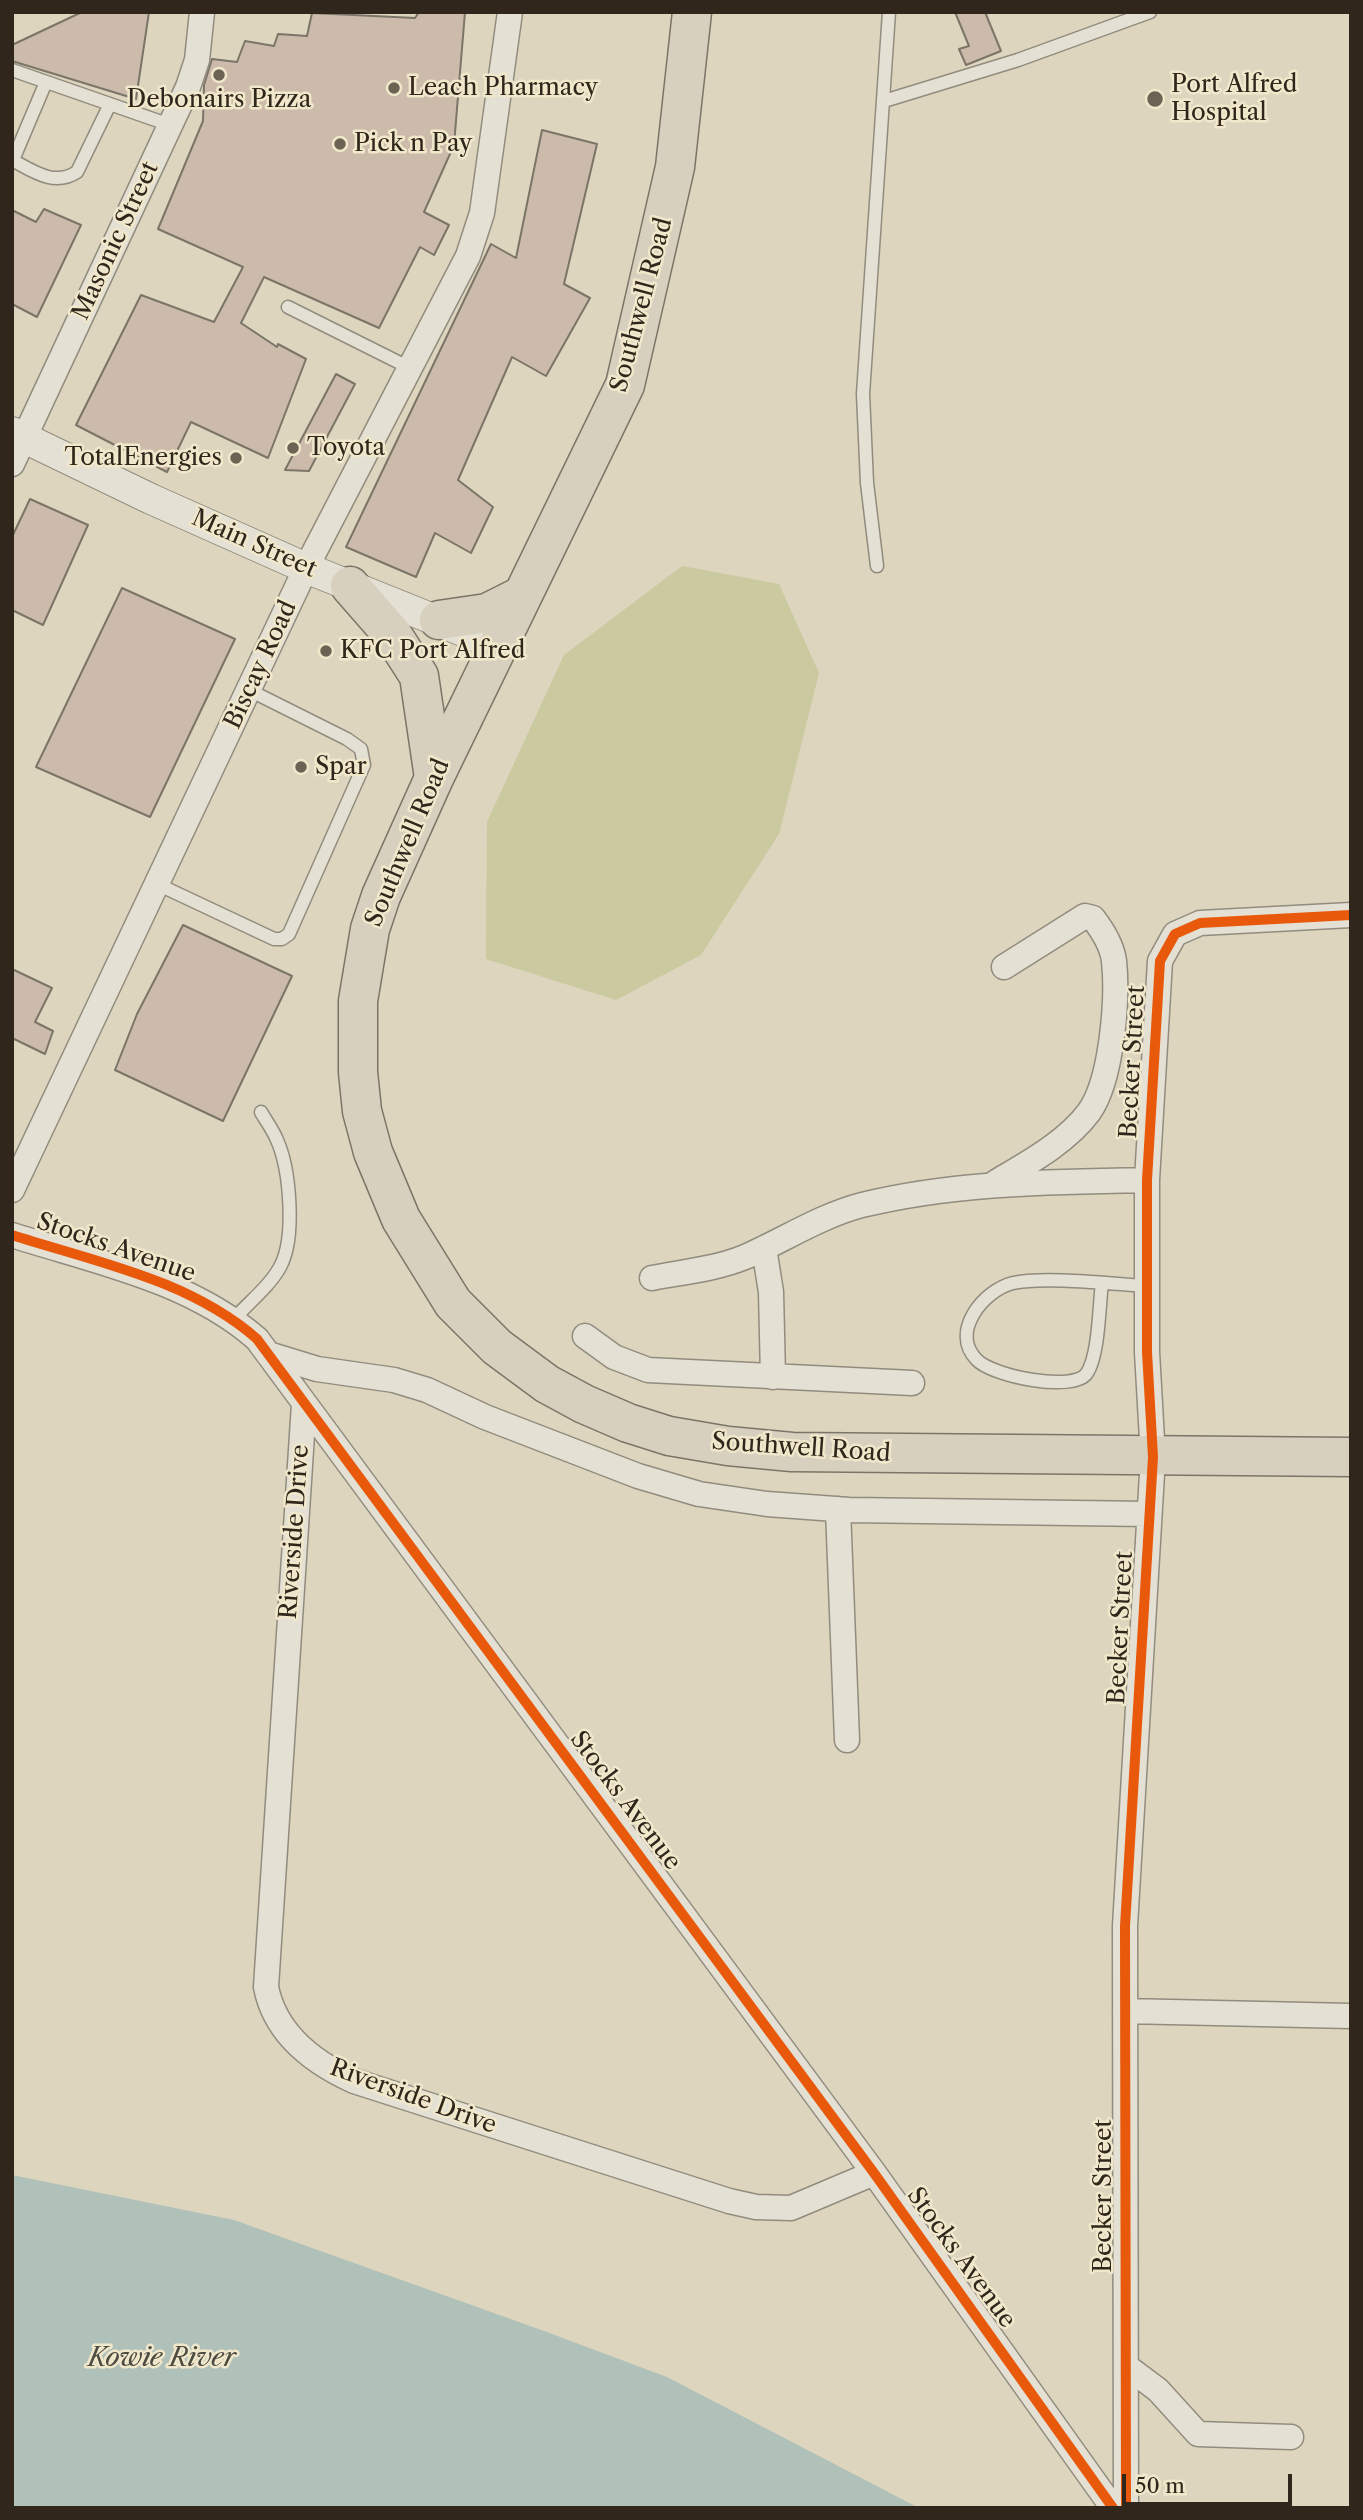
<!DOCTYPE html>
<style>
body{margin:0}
#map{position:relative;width:1363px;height:2520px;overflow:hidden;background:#ddd5bd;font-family:"Libre Caslon Text",serif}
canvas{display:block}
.frame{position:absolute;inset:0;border:14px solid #31261b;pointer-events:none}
.scale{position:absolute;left:1122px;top:2474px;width:170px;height:32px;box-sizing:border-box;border:4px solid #31261b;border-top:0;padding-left:9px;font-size:21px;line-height:24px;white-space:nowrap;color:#31261b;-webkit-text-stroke:5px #f1e8cc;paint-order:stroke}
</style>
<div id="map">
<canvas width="1363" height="2520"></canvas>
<div class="frame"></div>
<div class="scale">50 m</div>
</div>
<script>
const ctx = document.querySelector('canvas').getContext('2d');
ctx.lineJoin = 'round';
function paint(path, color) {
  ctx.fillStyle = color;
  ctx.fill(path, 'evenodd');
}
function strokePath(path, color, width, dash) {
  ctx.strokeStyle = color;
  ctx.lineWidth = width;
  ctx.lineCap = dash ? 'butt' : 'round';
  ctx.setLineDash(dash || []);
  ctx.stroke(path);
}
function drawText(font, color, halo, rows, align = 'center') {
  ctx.font = font + ' "Libre Caslon Text",serif';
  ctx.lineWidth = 5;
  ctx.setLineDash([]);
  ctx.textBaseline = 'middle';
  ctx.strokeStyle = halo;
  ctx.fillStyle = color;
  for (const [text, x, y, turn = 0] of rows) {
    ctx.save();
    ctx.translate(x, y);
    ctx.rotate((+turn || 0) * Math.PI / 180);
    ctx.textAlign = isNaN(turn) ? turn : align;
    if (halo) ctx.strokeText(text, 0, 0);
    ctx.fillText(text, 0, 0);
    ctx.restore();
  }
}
paint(new Path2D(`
 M682,566l97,18 40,89 -40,161 -78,121 -85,45 -130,-41 1,-137 77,-167z`), '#cac9a0');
paint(new Path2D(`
 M12,2175l222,45 310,111 123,46 252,131h-907z`), '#b0c1b9');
const building = new Path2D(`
 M82,12h67l-13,87 -124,-38v-16z
 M419,12h46l-11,133 -30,67 25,13 -15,30 -14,-8 -41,81 -115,-51 -23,46 36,24 1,-3 28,15 -38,99 -77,-36 -24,50 -91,-47 65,-130 73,27 29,-55 -85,-38 45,-108 1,-36 8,-26 25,3 8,-21 29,5 4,-12 29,2 5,-23 103,5z
 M955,12h30l16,39 -35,14 -7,-16 10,-3z
 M542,130l55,14 -33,140 26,14 -44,78 -34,-19 -54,123 35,27 -22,46 -36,-20 -19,44 -70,-30 145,-303 25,14z
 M44,209l37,16 -44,92 -25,-13v-94l24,12z
 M336,374l19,10 -46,87 -24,-1z
 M30,499l58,26 -45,100 -31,-15v-73z
 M122,588l113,51 -85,178 -114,-50z
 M183,925l109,51 -69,145 -108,-51 22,-56z
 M12,969l40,19 -17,34 18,9 -8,23 -33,-16z`);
paint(building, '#cba');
strokePath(building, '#7b7568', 2);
const service = new Path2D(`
 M12,70l158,55
 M884,101l134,-41 132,-48
 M12,160c21,11 42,27 65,12l33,-68
 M13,160l33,-78
 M288,307l122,61
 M877,566l-10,-83 -4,-89 26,-382
 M157,884l117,55h8l7,-5 75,-169 -3,-16 -14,-10 -98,-49
 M1102,1283c-3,23 -3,72 -15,90 -13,20 -95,3 -110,-13 -28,-28 7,-70 36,-77 31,-7 100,1 134,3
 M234,1319c15,-17 35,-32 46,-52 16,-29 10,-98 -3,-127 -4,-10 -11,-19 -16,-28`);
const minor = new Path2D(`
 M12,464l176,-377 9,-27 5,-48
 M996,1182c32,-19 71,-40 93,-70 23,-32 29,-113 25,-151 -2,-16 -11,-30 -21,-43l-8,-2 -81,51
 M12,1190l294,-622 162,-312 14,-43 28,-201
 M12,1235c84,27 178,45 245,104l617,834 239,335
 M764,1248l7,44 2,85
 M652,1278c31,-6 64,-9 93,-21 39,-17 75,-41 117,-52 94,-23 189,-23 285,-25
 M585,1336l29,21 34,13 264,13
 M268,1354l49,15 77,11 33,10 58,27 153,59 61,18 68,10 82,6 300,4
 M304,1404l-38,583c9,46 46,75 88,94l375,120 27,6 35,1 83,-35
 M838,1509l9,231
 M1125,2011l226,5
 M1126,2366l32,24 40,44 93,3
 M1126,2508l-1,-582 28,-469 -6,-105v-172l13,-219 15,-27 25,-11 151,-8`);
const tertiary = new Path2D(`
 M12,432l139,67 155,69 194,78`);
const primary = new Path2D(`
 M692,12l-17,155 -50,218 -191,393 -53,118 -11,33 -12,72v71l4,39 11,41 28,67 52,84 44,44 50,37 37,20 44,19 41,13 59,10 64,6 559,5
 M350,586l42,48 27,42 15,102
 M439,620l48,-7 36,-18`);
strokePath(service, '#928c7e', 15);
strokePath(minor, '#928c7e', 27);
strokePath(tertiary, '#928c7e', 32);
strokePath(primary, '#7b7568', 41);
strokePath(service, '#e4e0d4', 12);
strokePath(minor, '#e4e0d4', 24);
strokePath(tertiary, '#e4e0d4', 30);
strokePath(primary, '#d8d0bf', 38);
strokePath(new Path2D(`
 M12,1235c84,27 178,45 245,104l617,834 239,335
 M1126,2508l-1,-582 28,-469 -6,-105v-172l13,-219 15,-27 25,-11 151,-8`), '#e8590c', 10);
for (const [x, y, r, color] of [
 [219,75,7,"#6d6354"],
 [394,88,7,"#6d6354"],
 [1155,99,9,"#6d6354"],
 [340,144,7,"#6d6354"],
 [293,448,7,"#6d6354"],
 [236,458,7,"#6d6354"],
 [326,651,7,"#6d6354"],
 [301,767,7,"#6d6354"]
]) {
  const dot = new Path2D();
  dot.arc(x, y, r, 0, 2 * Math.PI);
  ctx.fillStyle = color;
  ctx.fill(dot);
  strokePath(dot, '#f1e8cc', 2.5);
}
drawText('24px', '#31261b', '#f1e8cc', [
 ["Port Alfred",1171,85],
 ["Hospital",1171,113],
 ["Leach Pharmacy",408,88],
 ["Debonairs Pizza",219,100,"center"],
 ["Pick n Pay",354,144],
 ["Toyota",307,448],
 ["TotalEnergies",222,458,"right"],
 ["KFC Port Alfred",340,651],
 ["Spar",315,767]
], 'left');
drawText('24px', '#31261b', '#f1e8cc', [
 ["Masonic Street",116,241,-65],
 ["Southwell Road",642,305,-75],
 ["Main Street",254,544,24],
 ["Biscay Road",261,665,-65],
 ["Southwell Road",408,843,-67],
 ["Becker Street",1133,1062,-87],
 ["Stocks Avenue",116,1248,19],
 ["Southwell Road",801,1448,4],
 ["Riverside Drive",295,1532,-86],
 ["Becker Street",1121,1628,-87],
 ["Stocks Avenue",625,1801,53],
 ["Riverside Drive",413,2097,20],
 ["Becker Street",1104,2196,-90],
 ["Stocks Avenue",961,2258,54]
]);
drawText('italic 26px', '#4c4b42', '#f1e8cc', [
 ["Kowie River",162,2358]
]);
</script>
